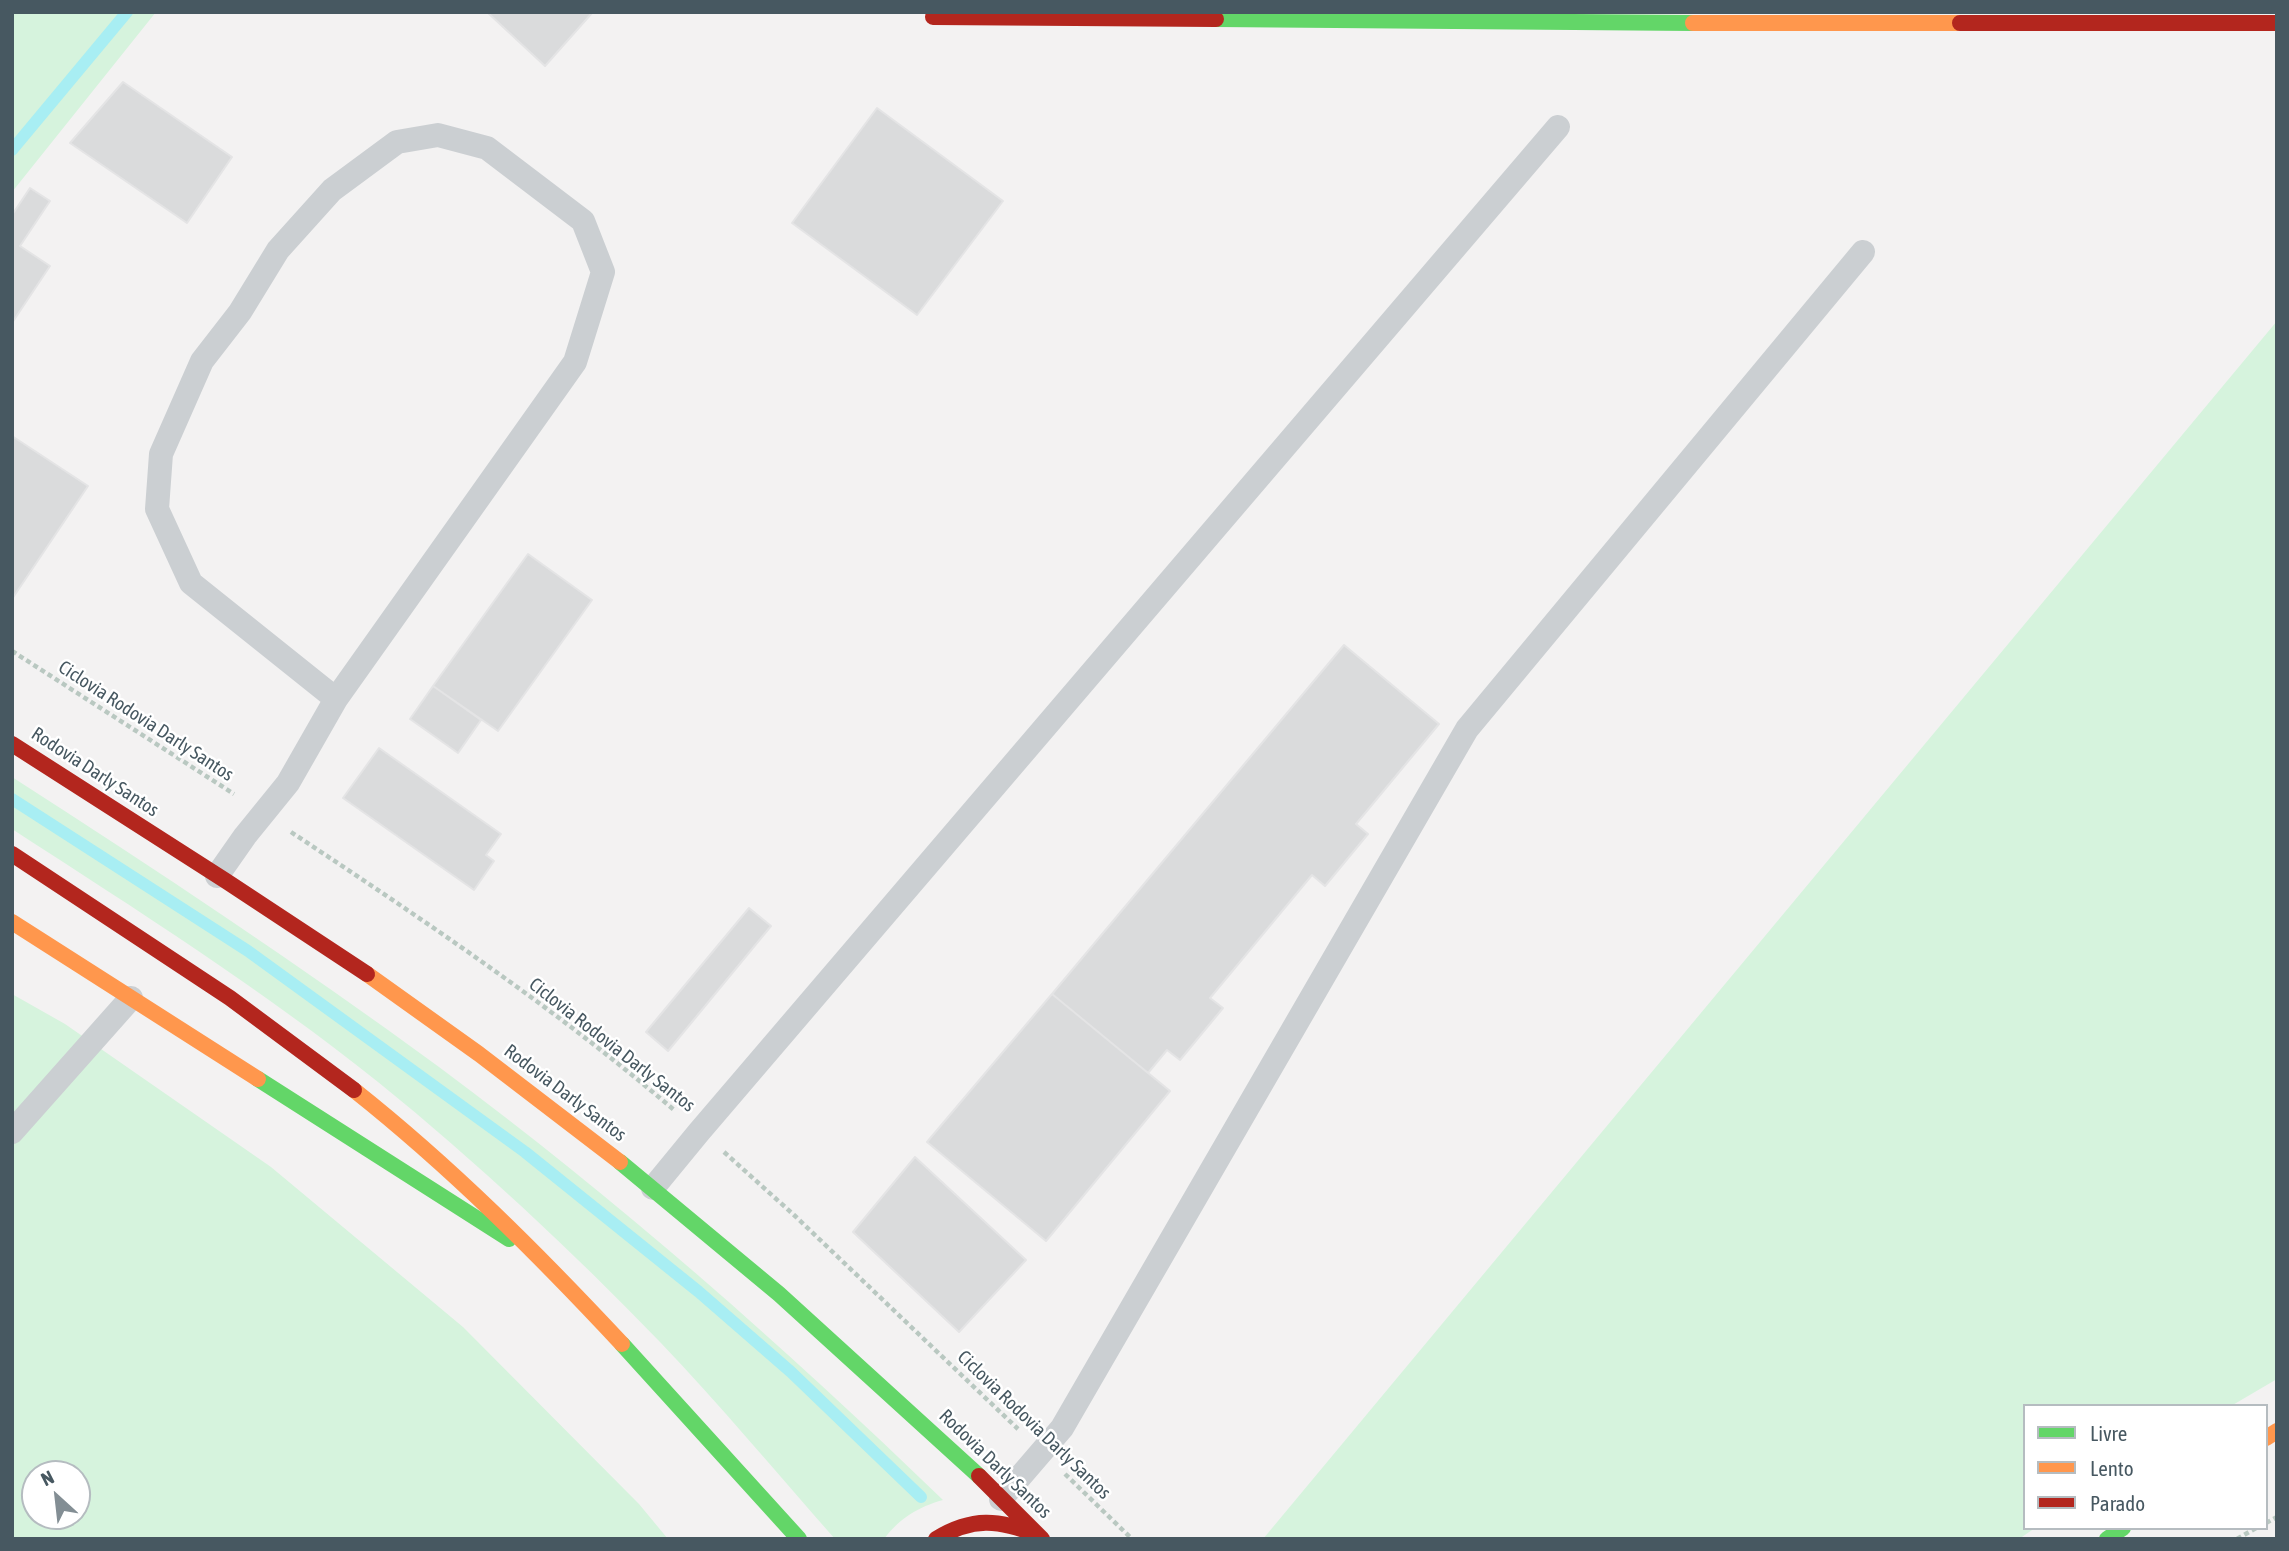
<!DOCTYPE html>
<style>
body{margin:0}
#map{position:relative;width:2289px;height:1551px;overflow:hidden;background:#f3f2f2;font-family:"Asap Condensed",sans-serif}
canvas{display:block}
.frame{position:absolute;inset:0;border:14px solid #475861;pointer-events:none}
.legend{position:absolute;left:2023px;top:1404px;width:245px;height:126px;box-sizing:border-box;background:#fff;border:2px solid #b5bcc0;margin:0;padding:9px 12px;list-style:none;font-size:21px;color:#475861}
.legend li{display:flex;align-items:center;gap:14px;height:35px}
.legend b{width:35px;border:2px solid #b5bcc0}
.north{position:absolute;left:21px;top:1460px;width:70px;height:70px;box-sizing:border-box;background:#fff;border:2px solid #b5bcc0;border-radius:50%;rotate:333deg;font-size:19px;font-weight:700;line-height:28px;text-align:center;color:#475861}
.north::after{content:'';display:block;margin:auto;width:24px;height:32px;background:#838e94;clip-path:polygon(50% 0,100% 100%,50% 72%,0 100%)}
</style>
<div id="map">
<canvas width="2289" height="1551"></canvas>
<div class="frame"></div>
<ul class="legend">
<li><b style="height:9px;background:#63d668"></b>Livre</li>
<li><b style="height:9px;background:#ff974d"></b>Lento</li>
<li><b style="height:9px;background:#b3261e"></b>Parado</li>
</ul>
<div class="north">N</div>
</div>
<script>
const ctx = document.querySelector('canvas').getContext('2d');
ctx.lineJoin = 'round';
function paint(path, color) {
  ctx.fillStyle = color;
  ctx.fill(path, 'evenodd');
}
function strokePath(path, color, width, dash) {
  ctx.strokeStyle = color;
  ctx.lineWidth = width;
  ctx.lineCap = dash ? 'butt' : 'round';
  ctx.setLineDash(dash || []);
  ctx.stroke(path);
}
function drawText(font, color, halo, rows, align = 'center') {
  ctx.font = font + ' "Asap Condensed",sans-serif';
  ctx.lineWidth = 5;
  ctx.setLineDash([]);
  ctx.textBaseline = 'middle';
  ctx.strokeStyle = halo;
  ctx.fillStyle = color;
  for (const [text, x, y, turn = 0] of rows) {
    ctx.save();
    ctx.translate(x, y);
    ctx.rotate((+turn || 0) * Math.PI / 180);
    ctx.textAlign = isNaN(turn) ? turn : align;
    if (halo) ctx.strokeText(text, 0, 0);
    ctx.fillText(text, 0, 0);
    ctx.restore();
  }
}
paint(new Path2D(`
 M12,12h144l-144,180z
 M2277,321v1058l-46,27h-206v122h10l-16,11h-756z
 M12,777c145,93 288,188 427,290 178,132 345,279 504,433 -25,7 -43,18 -59,39h-49c-58,-66 -115,-134 -175,-197 -89,-92 -183,-180 -282,-260 -116,-93 -241,-172 -366,-253z
 M12,994l53,30 206,143 192,160 176,177 29,35h-656zM35,1474h42v42h-42z`), '#d6f3dd');
strokePath(new Path2D(`
 M12,150l115,-138
 M12,799l236,152 277,201 174,140 92,80 130,125`), '#a8eef3', 12);
const building = new Path2D(`
 M487,12h104l1,1 -47,53z
 M123,82l109,75 -45,66 -117,-80z
 M877,108l126,93 -86,114 -125,-92z
 M30,188l20,13 -30,45 30,20 -38,57v-108z
 M12,436l76,50 -76,113z
 M528,554l64,46 -94,131 -65,-45z
 M1344,645l95,79 -83,100 12,10 -43,52 -13,-11 -102,123 13,10 -43,52 -13,-10 -19,23 -96,-79z
 M433,686l48,34 -23,33 -48,-34z
 M379,748l122,86 -15,21 8,6 -20,29 -131,-92z
 M749,908l22,18 -103,125 -22,-19z
 M1052,994l118,97 -124,150 -119,-99z
 M915,1157l111,103 -67,72 -106,-100z`);
paint(building, '#dadbdc');
strokePath(building, '#e4e4e5', 2);
strokePath(new Path2D(`
 M12,651l222,143
 M291,832c131,87 264,176 383,278
 M724,1152l70,63 224,214
 M1065,1474l67,65
 M2266,1523l11,-6
 M2237,1539l19,-11`), '#b9c8c1', 4.5, [5, 3.5]);
strokePath(new Path2D(`
 M217,876l28,-40 43,-53 48,-84 239,-337 28,-90 -20,-51 -96,-73 -49,-13 -41,7 -65,48 -54,60 -38,62 -38,49 -41,93 -4,55 34,74 145,116
 M12,1132l119,-134
 M653,1188l46,-56 859,-1005
 M1001,1499l61,-71 405,-699 396,-477`), '#cbcfd2', 24);
strokePath(new Path2D(`
 M1216,19l477,4
 M258,1079l251,160
 M620,1162l159,132 200,182
 M622,1344l177,195
 M2107,1539l16,-11`), '#63d668', 16);
strokePath(new Path2D(`
 M1693,23h267
 M12,922l246,157
 M367,974l112,80 141,108
 M354,1090c97,77 183,163 268,254
 M2266,1438l11,-7`), '#ff974d', 16);
strokePath(new Path2D(`
 M933,17l283,2
 M1960,23h317
 M12,744l214,137 141,93
 M12,854l218,144 124,92
 M979,1476l63,63
 M936,1539c36,-22 63,-20 101,-4`), '#b3261e', 16);
drawText('19px', '#475861', '#fff', [
 ["Ciclovia Rodovia Darly Santos",146,721,33],
 ["Rodovia Darly Santos",95,772,33],
 ["Ciclovia Rodovia Darly Santos",612,1045,38],
 ["Rodovia Darly Santos",565,1093,37],
 ["Ciclovia Rodovia Darly Santos",1034,1425,44],
 ["Rodovia Darly Santos",995,1464,44]
]);
</script>
